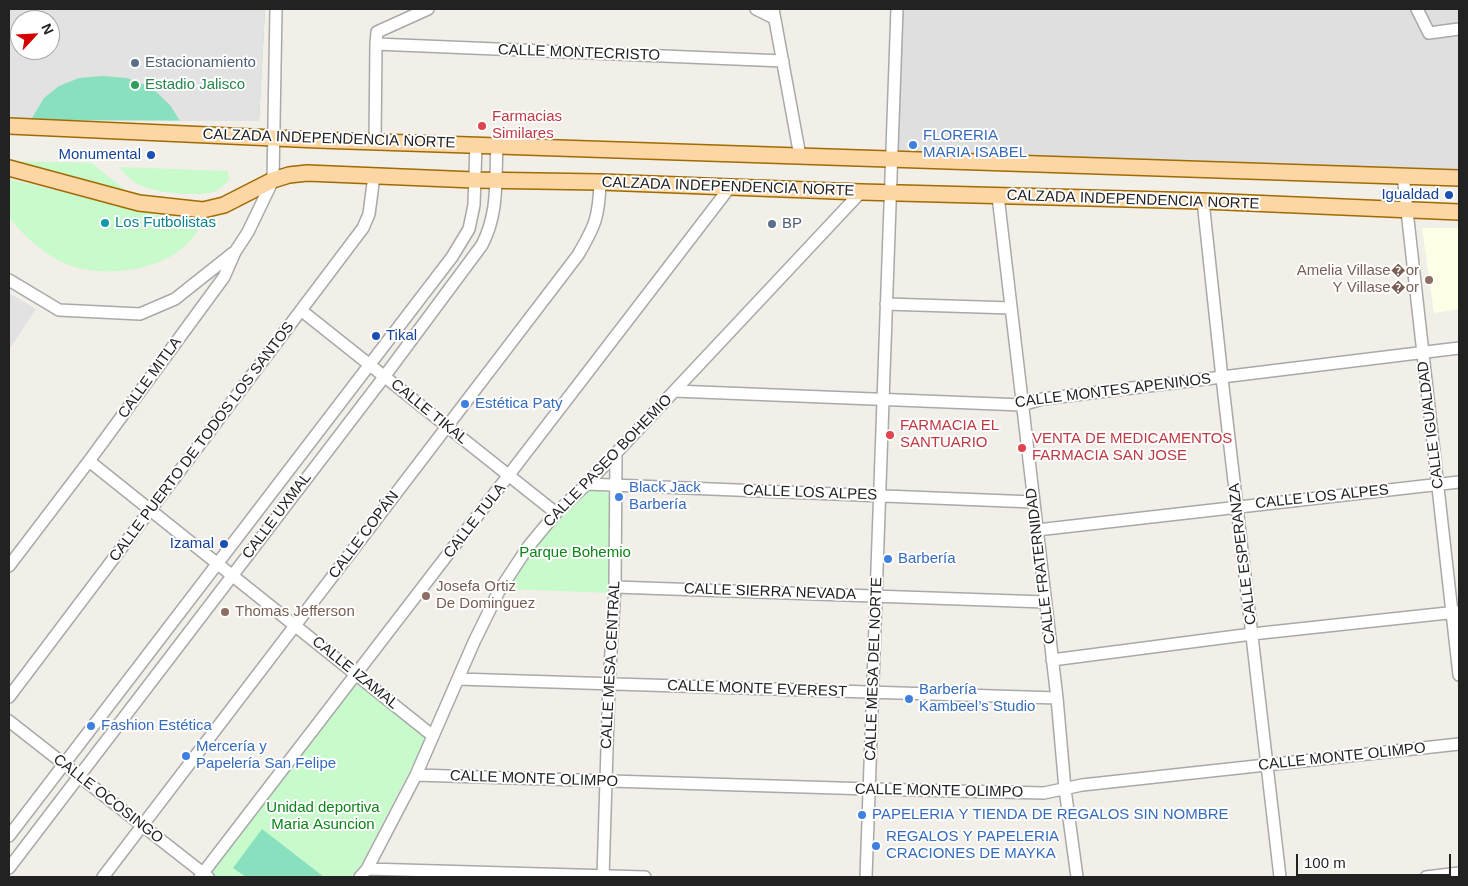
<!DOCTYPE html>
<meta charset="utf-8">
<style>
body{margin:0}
#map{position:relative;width:1468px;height:886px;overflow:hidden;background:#f2efe9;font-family:Helvetica,sans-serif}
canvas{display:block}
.frame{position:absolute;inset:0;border:10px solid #222;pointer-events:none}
.north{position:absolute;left:10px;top:10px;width:50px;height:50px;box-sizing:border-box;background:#fff;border:1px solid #a7a7a7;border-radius:50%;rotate:65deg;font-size:14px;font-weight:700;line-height:20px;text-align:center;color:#222}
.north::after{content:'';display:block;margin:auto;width:18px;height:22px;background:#d40000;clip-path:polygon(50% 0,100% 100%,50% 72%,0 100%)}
.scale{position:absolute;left:1296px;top:854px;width:155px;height:22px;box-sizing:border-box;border:2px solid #222;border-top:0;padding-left:6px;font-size:15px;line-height:18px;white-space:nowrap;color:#222;-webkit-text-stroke:4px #fff;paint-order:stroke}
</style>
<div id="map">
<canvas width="1468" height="886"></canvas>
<div class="frame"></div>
<div class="north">N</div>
<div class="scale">100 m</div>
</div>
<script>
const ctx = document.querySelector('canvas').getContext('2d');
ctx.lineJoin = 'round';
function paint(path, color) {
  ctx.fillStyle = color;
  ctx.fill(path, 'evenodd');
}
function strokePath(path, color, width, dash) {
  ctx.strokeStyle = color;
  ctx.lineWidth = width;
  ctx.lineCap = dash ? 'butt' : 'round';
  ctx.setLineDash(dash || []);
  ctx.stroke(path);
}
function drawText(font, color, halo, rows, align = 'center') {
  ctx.font = font + ' Helvetica,sans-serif';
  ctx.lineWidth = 4;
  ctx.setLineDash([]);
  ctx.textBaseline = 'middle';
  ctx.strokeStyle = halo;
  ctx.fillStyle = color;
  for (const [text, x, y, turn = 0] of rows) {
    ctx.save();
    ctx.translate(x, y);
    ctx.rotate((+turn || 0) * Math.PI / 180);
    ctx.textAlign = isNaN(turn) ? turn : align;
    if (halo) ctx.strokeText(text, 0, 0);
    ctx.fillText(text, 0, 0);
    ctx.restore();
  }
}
paint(new Path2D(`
 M901,9h558v176l-568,-18z`), '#e0dfdf');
paint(new Path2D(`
 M1422,228h37v81l-25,4z`), '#ffffe5');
paint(new Path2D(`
 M9,161l83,2 40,33z
 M119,167l109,4 1,9c-5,6 -11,11 -19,13 -18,3 -58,0 -74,-10 -6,-4 -12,-10 -17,-16z
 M9,179l152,37 22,2 20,-2c-12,52 -91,65 -134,49 -24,-9 -44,-28 -60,-47z
 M591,488l19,6 2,99 -108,-4 55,-74z
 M356,684l21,14 49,41 -65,126 -10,12h-135l-7,-4z`), '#c8facc');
paint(new Path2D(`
 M9,9h256l-6,112 -250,-1zM20,20h30v30h-30z
 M262,829l62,48h-78l-13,-9z`), '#88e0be');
paint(new Path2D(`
 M9,9h256l-6,112h-79l-10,-16 -19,-18 -24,-9 -24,-2 -24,2 -20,8 -15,12 -12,20 -23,1zM20,20h30v30h-30z
 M9,293l27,16 -27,41z`), '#e2e2e2');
const minor = new Path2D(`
 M756,9l18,9
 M773,9l27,147
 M1417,9l12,24 30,-4
 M376,44l407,17
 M375,141l1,-97 1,-12 51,-23
 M1403,175l56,500
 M998,196l59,502 8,91 12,88
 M1203,201l19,177 58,499
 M9,280l50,30 81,4 35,-15 58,-46
 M886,304l125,4
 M302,311l254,202
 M675,391l347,14 20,-6 417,-51
 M89,461l344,275
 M587,484l446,18
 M1037,530l422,-48
 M9,566l80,-105 135,-184 11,-25 13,-20 25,-52 3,-171
 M615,587l430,15
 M1052,660l200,-26 205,-22
 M458,679l599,19
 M9,697l354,-469 6,-14 5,-38
 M9,721l199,156
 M416,775l454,14 174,4 38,-8 377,-41
 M9,836l443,-579 17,-28 5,-24 2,-61
 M9,868l375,-491 98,-132c17,-33 13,-64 15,-100
 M367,869l278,8
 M103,877l475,-622c17,-29 21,-38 22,-73
 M200,877l530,-690
 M360,877l7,-8 49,-94 58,-133 25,-51 29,-44 28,-34 31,-29 274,-292
 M603,877l6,-193 6,-97 1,-133
 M866,877l31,-868
 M1426,877l33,-4`);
const major = new Path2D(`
 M9,126l309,14 1141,38
 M9,168l130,35 64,7 21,-5 49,-25 16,-5 18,-2 167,7 126,2 261,10 342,9 256,11`);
strokePath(minor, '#a9a9a9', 14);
strokePath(major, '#a06b00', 18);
strokePath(minor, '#fff', 11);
strokePath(major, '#fcd6a4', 15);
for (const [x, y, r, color] of [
 [135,63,5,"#5c6f8a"],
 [135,85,5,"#2e9e5b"],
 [482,126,5,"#e0444e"],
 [913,145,5,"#3f7fe0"],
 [151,155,5,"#1a4fb4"],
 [1449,195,5,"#1a4fb4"],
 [105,223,5,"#0f9aa8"],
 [772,224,5,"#5c6f8a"],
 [1429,280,5,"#8d6e63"],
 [376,336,5,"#1a4fb4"],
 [465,404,5,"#3f7fe0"],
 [890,435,5,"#e0444e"],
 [1022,448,5,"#e0444e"],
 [619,497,5,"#3f7fe0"],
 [224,544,5,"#1a4fb4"],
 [888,559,5,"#3f7fe0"],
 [426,596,5,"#8d6e63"],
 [225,612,5,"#8d6e63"],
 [909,699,5,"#3f7fe0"],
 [91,726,5,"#3f7fe0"],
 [186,756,5,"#3f7fe0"],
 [862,815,5,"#3f7fe0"],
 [876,846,5,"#3f7fe0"]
]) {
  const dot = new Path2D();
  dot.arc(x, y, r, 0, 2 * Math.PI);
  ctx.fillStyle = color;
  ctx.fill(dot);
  strokePath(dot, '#fff', 2);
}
drawText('15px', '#222', '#fff', [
 ["CALLE MONTECRISTO",579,53,2],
 ["CALZADA INDEPENDENCIA NORTE",329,139,2],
 ["CALZADA INDEPENDENCIA NORTE",728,187,2],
 ["CALZADA INDEPENDENCIA NORTE",1133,200,2],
 ["CALLE MITLA",150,378,-54],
 ["CALLE MONTES APENINOS",1113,391,-7],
 ["CALLE TIKAL",429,412,39],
 ["CALLE IGUALDAD",1431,425,-97],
 ["CALLE PUERTO DE TODOS LOS SANTOS",202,442,-53],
 ["CALLE PASEO BOHEMIO",608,461,-46],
 ["CALLE LOS ALPES",810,493,2],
 ["CALLE LOS ALPES",1322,497,-6],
 ["CALLE UXMAL",277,516,-53],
 ["CALLE TULA",475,521,-52],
 ["CALLE COPÁN",364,535,-53],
 ["CALLE ESPERANZA",1243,554,-97],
 ["CALLE FRATERNIDAD",1041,566,-97],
 ["CALLE SIERRA NEVADA",770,592,2],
 ["CALLE MESA CENTRAL",611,665,-87],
 ["CALLE MESA DEL NORTE",874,669,-88],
 ["CALLE IZAMAL",355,673,39],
 ["CALLE MONTE EVEREST",757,689,2],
 ["CALLE MONTE OLIMPO",1342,757,-6],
 ["CALLE MONTE OLIMPO",534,779,2],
 ["CALLE MONTE OLIMPO",939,791,1],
 ["CALLE OCOSINGO",108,799,38]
]);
drawText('15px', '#4e5e75', '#fff', [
 ["Estacionamiento",145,63],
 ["BP",782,224]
], 'left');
drawText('15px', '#27864d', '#fff', [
 ["Estadio Jalisco",145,85]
], 'left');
drawText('15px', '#be3a42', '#fff', [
 ["Farmacias",492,117],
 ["Similares",492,134],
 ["FARMACIA EL",900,426],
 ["SANTUARIO",900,443],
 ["VENTA DE MEDICAMENTOS",1032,439],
 ["FARMACIA SAN JOSE",1032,456]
], 'left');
drawText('15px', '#366cbe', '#fff', [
 ["FLORERIA",923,136],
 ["MARIA ISABEL",923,153],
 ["Estética Paty",475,404],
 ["Black Jack",629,488],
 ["Barbería",629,505],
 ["Barbería",898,559],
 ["Barbería",919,690],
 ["Kambeel’s Studio",919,707],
 ["Fashion Estética",101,726],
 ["Mercería y",196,747],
 ["Papelería San Felipe",196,764],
 ["PAPELERIA Y TIENDA DE REGALOS SIN NOMBRE",872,815],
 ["REGALOS Y PAPELERIA",886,837],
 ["CRACIONES DE MAYKA",886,854]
], 'left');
drawText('15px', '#164399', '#fff', [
 ["Monumental",141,155],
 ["Igualdad",1439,195],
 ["Tikal",386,336,"left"],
 ["Izamal",214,544]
], 'right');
drawText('15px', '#0d838f', '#fff', [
 ["Los Futbolistas",115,223]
], 'left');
drawText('15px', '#785e54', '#fff', [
 ["Amelia Villase�or",1419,271,"right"],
 ["Y Villase�or",1419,288,"right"],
 ["Josefa Ortiz",436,587],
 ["De Dominguez",436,604],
 ["Thomas Jefferson",235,612]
], 'left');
drawText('15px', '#0c8416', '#fff', [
 ["Parque Bohemio",575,553],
 ["Unidad deportiva",323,808],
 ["Maria Asuncion",323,825]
]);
</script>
